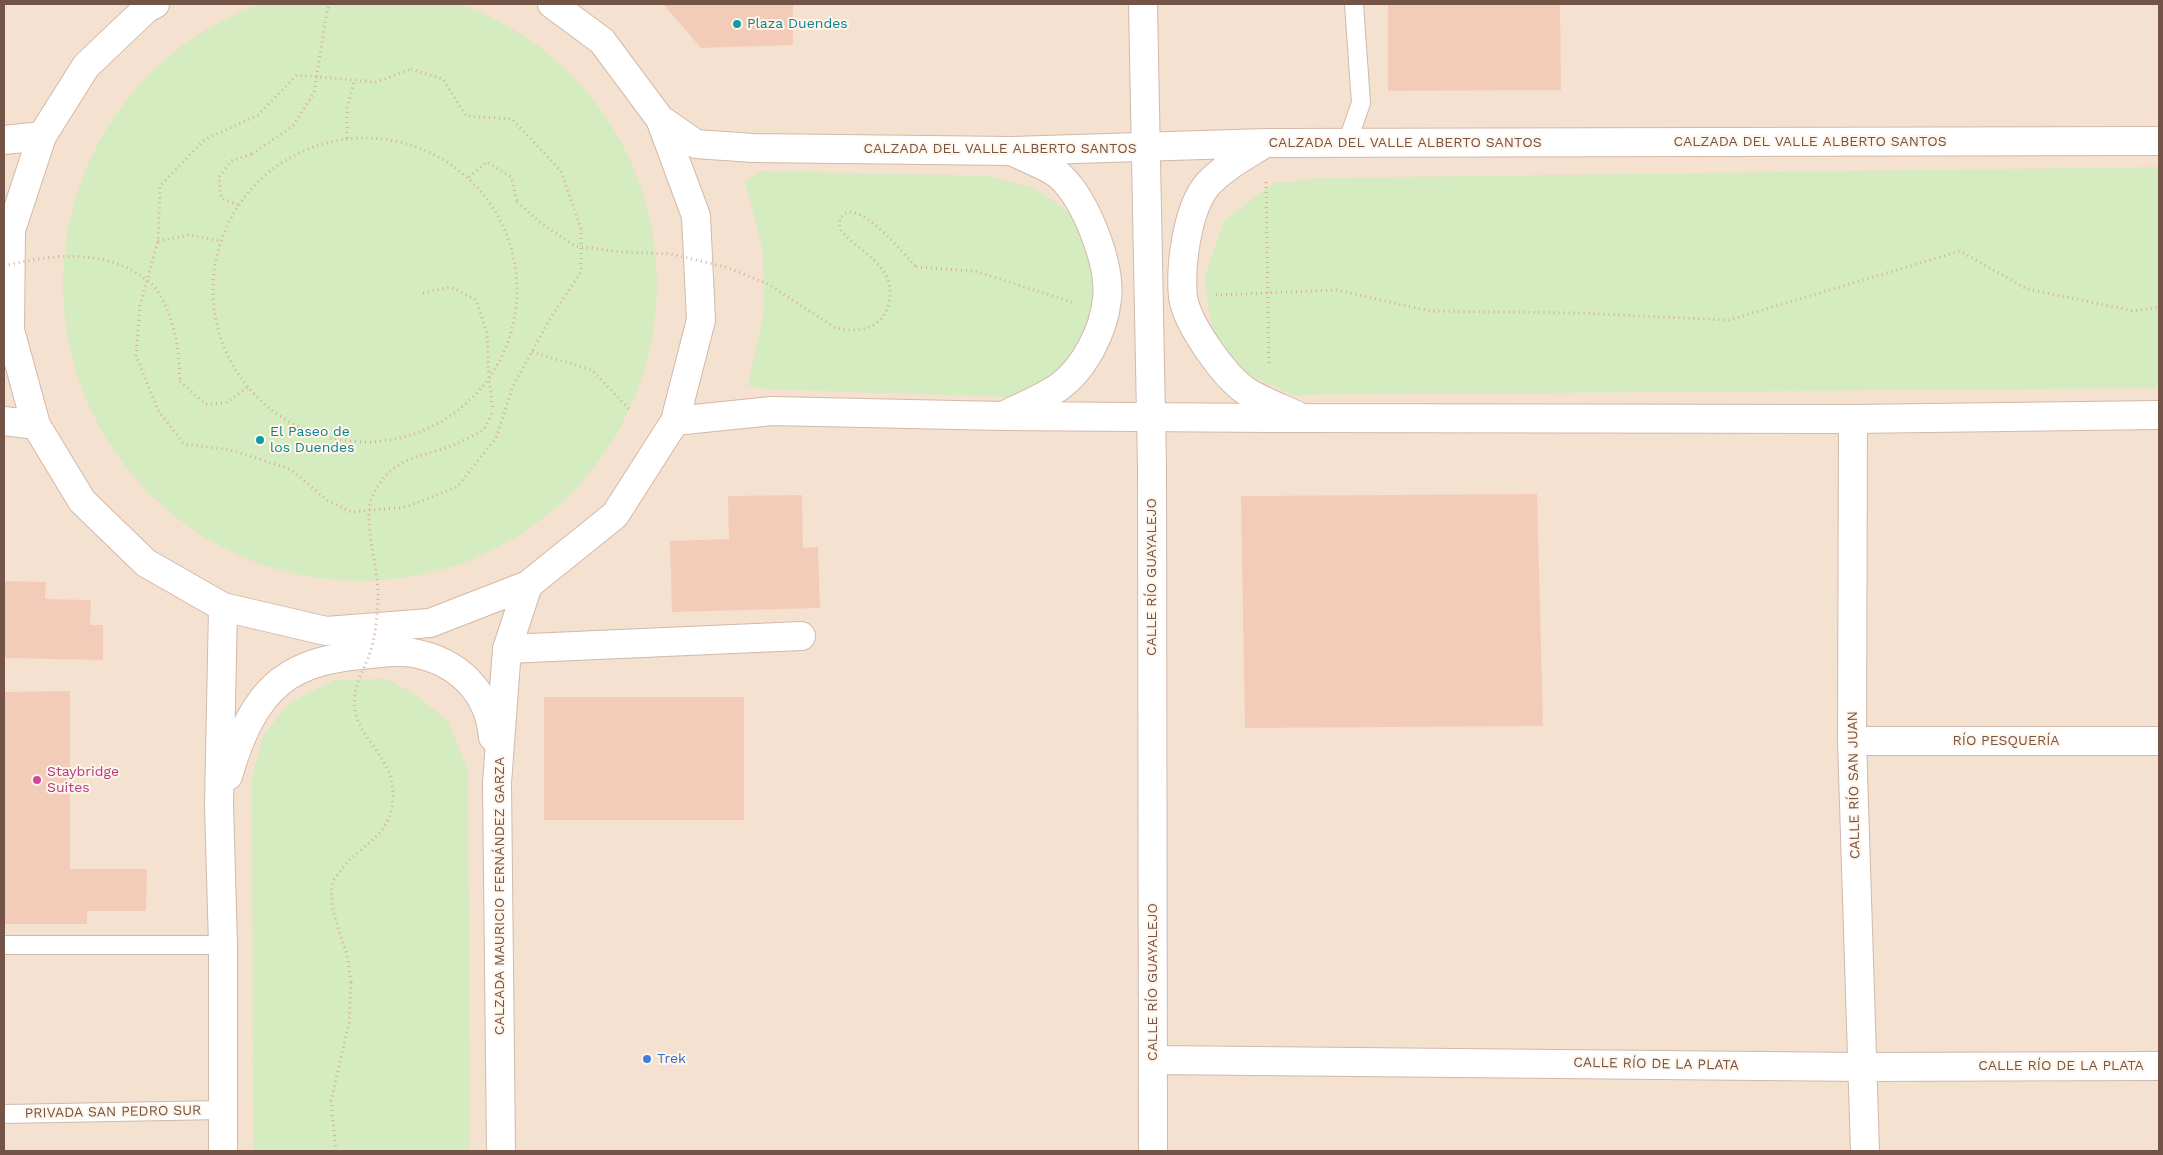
<!DOCTYPE html>
<meta charset="utf-8">
<style>
body{margin:0}
#map{position:relative;width:2163px;height:1155px;overflow:hidden;background:#fdf0e2;font-family:"Work Sans",sans-serif}
canvas{display:block}
.frame{position:absolute;inset:0;border:5px solid #755448;pointer-events:none}
</style>
<div id="map">
<canvas width="2163" height="1155"></canvas>
<div class="frame"></div>
</div>
<script>
const ctx = document.querySelector('canvas').getContext('2d');
ctx.lineJoin = 'round';
function paint(path, color) {
  ctx.fillStyle = color;
  ctx.fill(path, 'evenodd');
}
function strokePath(path, color, width, dash) {
  ctx.strokeStyle = color;
  ctx.lineWidth = width;
  ctx.lineCap = dash ? 'butt' : 'round';
  ctx.setLineDash(dash || []);
  ctx.stroke(path);
}
function drawText(font, color, halo, rows, align = 'center') {
  ctx.font = font + ' "Work Sans",sans-serif';
  ctx.lineWidth = 4;
  ctx.setLineDash([]);
  ctx.textBaseline = 'middle';
  ctx.strokeStyle = halo;
  ctx.fillStyle = color;
  for (const [text, x, y, turn = 0] of rows) {
    ctx.save();
    ctx.translate(x, y);
    ctx.rotate((+turn || 0) * Math.PI / 180);
    ctx.textAlign = isNaN(turn) ? turn : align;
    if (halo) ctx.strokeText(text, 0, 0);
    ctx.fillText(text, 0, 0);
    ctx.restore();
  }
}
paint(new Path2D(`
 M4,4h2155v1147h-2155z`), '#f5e1d0');
paint(new Path2D(`
 M63 284a297 297 0 1 1 594 0a297 297 0 1 1-594 0Z
 M2159,167v221l-866,7 -44,-20 -36,-41 -9,-55 20,-58 49,-38 52,-5z
 M761,171l228,5 45,12 38,26 27,55v51l-45,63 -44,14 -248,-8 -14,-4 16,-74 -1,-60 -18,-70z
 M386,679l27,14 35,28 20,49 2,381h-217l-1,-373 11,-42 25,-32 46,-24z`), '#d5ebc0');
paint(new Path2D(`
 M663,4h130v41l-92,3z
 M1388,4h172l1,86 -173,1z
 M1537,494l6,232 -298,2 -4,-232z
 M802,495l1,53 15,-1 2,61 -148,4 -2,-71 59,-2 -1,-43z
 M4,581l42,1 -1,17 46,1 -1,25h13v35l-99,-2z
 M70,691v178h77l-1,42h-59v13h-83v-232z
 M544,697h200v123h-200z`), '#f3ccb9');
const service = new Path2D(`
 M1347,143l14,-40 -7,-99
 M4,945h219
 M4,1114l218,-4`);
const minor = new Path2D(`
 M1143,4l9,463 1,684
 M1853,419l-1,322 13,410
 M507,649l294,-13
 M1852,741h307
 M1153,1060l709,7 297,-1`);
const secondary = new Path2D(`
 M155,4l-8,4 -61,58 -44,70 -31,94 -1,100 26,95 46,76 64,62 77,44 103,24 104,-8 98,-38 87,-70 60,-94 26,-101 -5,-104 -36,-97 -58,-78 -50,-37
 M660,119l36,25 57,4 259,3 254,-8 893,-2
 M4,140l38,-4
 M1264,144c-19,12 -40,23 -56,40 -21,24 -28,82 -25,113 4,27 41,79 63,94 16,10 35,17 52,25
 M1005,415c18,-9 38,-17 54,-28 26,-19 45,-57 48,-88 4,-35 -21,-98 -46,-122 -9,-9 -34,-18 -47,-25
 M4,421l32,4
 M675,421l97,-10 230,5 268,2 583,1 306,-4
 M228,776c10,-34 24,-72 53,-95 24,-18 50,-23 79,-26 17,-1 36,-5 53,-2 44,8 76,38 80,84
 M223,1151v-206l-4,-140 4,-198
 M501,1151l-4,-368 10,-134 21,-64`);
strokePath(service, '#d0b9ac', 20);
strokePath(minor, '#d0b9ac', 30);
strokePath(secondary, '#d4b8a9', 30);
strokePath(new Path2D(`
 M411,69l32,10 23,37 46,3 49,52 20,58v43l-30,45 -38,69 -17,52 -39,49 -51,20 -55,5 -24,-12 -37,-31 -59,-19 -47,-6 -26,-34 -22,-54 4,-51 18,-64 2,-55 44,-46 54,-25 39,-40 79,7z
 M347,138v-30l7,-27
 M213 290a152 152 0 1 1 304 0a152 152 0 1 1-304 0Z
 M469,177l18,-15 24,15 6,25
 M1266,182l3,183
 M238,205l-17,-7 -2,-21 12,-16 21,-7
 M158,241l31,-6 31,6
 M916,267l58,4 98,31
 M423,293l28,-6 25,13 11,33 2,47 4,30
 M1216,295l120,-5 94,21 146,2 153,7 231,-69 67,38 107,22 25,-4
 M532,352l60,18 37,39
 M180,381l25,23 21,-1 21,-15
 M336,1151l-5,-50 18,-78 2,-41`), '#d8af9c', 3, [1, 4]);
strokePath(service, '#fff', 18);
strokePath(minor, '#fff', 28);
strokePath(secondary, '#fff', 28);
strokePath(new Path2D(`
 M252,154l41,-28 21,-33 13,-82 3,-7
 M517,202l25,22 33,22 46,6 50,2 55,13 42,17 66,43c15,5 30,5 44,-5 8,-7 12,-18 12,-28 1,-32 -34,-43 -50,-65 -1,-6 -1,-11 4,-15 17,-13 61,41 72,53
 M4,266c42,-11 100,-18 138,11 4,3 11,7 14,12 19,28 23,59 24,92
 M351,982c-2,-10 -2,-20 -5,-30 -6,-22 -19,-46 -13,-70 1,-4 6,-8 8,-12 21,-28 52,-33 52,-75 0,-37 -30,-52 -37,-81 -7,-28 12,-47 17,-72 3,-13 4,-28 5,-42 2,-28 -17,-82 -5,-105 23,-47 59,-35 97,-58 4,-2 10,-4 13,-7 5,-5 7,-14 10,-20`), '#d8af9c', 3, [1, 4]);
for (const [x, y, r, color] of [
 [737,24,5,"#0f9aa8"],
 [260,440,5,"#0f9aa8"],
 [37,780,5,"#d1479c"],
 [647,1059,5,"#3f7fe0"]
]) {
  const dot = new Path2D();
  dot.arc(x, y, r, 0, 2 * Math.PI);
  ctx.fillStyle = color;
  ctx.fill(dot);
  strokePath(dot, '#fff5e9', 2);
}
drawText('14px', '#0d838f', '#fff5e9', [
 ["Plaza Duendes",747,24],
 ["El Paseo de",270,432],
 ["los Duendes",270,448]
], 'left');
drawText('14px', '#755448', '#fff5e9', [
 ["CALZADA DEL VALLE ALBERTO SANTOS",1810,142],
 ["CALZADA DEL VALLE ALBERTO SANTOS",1405,143],
 ["CALZADA DEL VALLE ALBERTO SANTOS",1000,149],
 ["CALLE RÍO GUAYALEJO",1152,577,-90],
 ["RÍO PESQUERÍA",2006,741],
 ["CALLE RÍO SAN JUAN",1854,785,-91],
 ["CALZADA MAURICIO FERNÁNDEZ GARZA",500,896,-90],
 ["CALLE RÍO GUAYALEJO",1153,982,-90],
 ["CALLE RÍO DE LA PLATA",1656,1064,1],
 ["CALLE RÍO DE LA PLATA",2061,1066],
 ["PRIVADA SAN PEDRO SUR",113,1112,-1]
]);
drawText('14px', '#b23c85', '#fff5e9', [
 ["Staybridge",47,772],
 ["Suites",47,788]
], 'left');
drawText('14px', '#366cbe', '#fff5e9', [
 ["Trek",657,1059]
], 'left');
</script>
